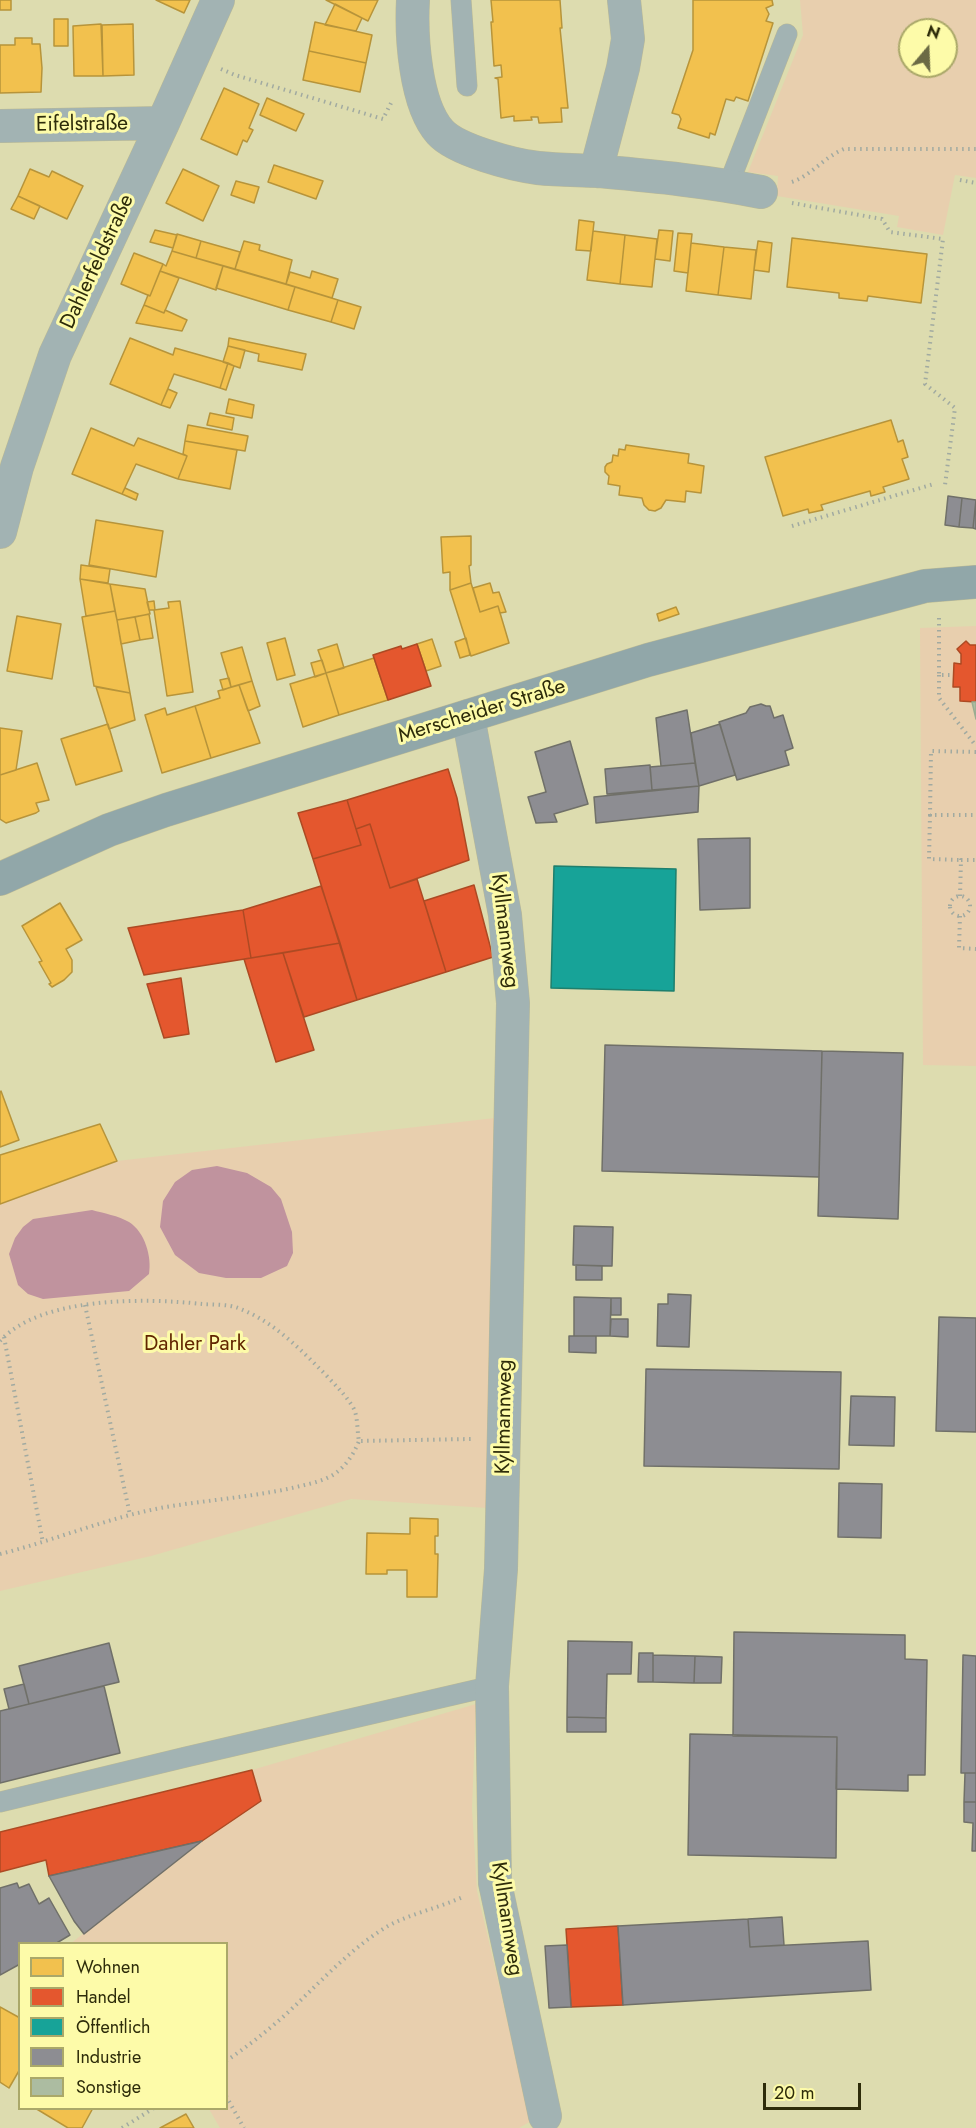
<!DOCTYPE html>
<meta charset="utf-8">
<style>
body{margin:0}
#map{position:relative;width:976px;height:2128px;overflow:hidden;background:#dddcaf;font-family:Jost,sans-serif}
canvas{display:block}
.legend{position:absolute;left:18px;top:1942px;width:210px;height:168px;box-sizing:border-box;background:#fdfba9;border:2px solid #aaa869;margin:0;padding:8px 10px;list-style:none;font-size:18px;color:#2e2c0a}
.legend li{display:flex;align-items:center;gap:12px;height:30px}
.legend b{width:30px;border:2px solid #aaa869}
.north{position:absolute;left:898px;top:18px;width:60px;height:60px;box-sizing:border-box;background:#fdfba9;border:2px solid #aaa869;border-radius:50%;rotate:19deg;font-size:16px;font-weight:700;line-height:24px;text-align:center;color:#2e2c0a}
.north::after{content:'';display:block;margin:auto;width:21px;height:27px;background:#6b6a44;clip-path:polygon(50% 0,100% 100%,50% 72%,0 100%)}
.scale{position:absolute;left:763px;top:2083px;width:98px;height:27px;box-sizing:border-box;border:3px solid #2e2c0a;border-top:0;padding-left:8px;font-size:18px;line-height:21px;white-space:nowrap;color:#2e2c0a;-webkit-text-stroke:4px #fdfba9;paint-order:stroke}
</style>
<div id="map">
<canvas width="976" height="2128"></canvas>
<ul class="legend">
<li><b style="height:16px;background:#f2c14e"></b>Wohnen</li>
<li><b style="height:16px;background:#e4572e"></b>Handel</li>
<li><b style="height:16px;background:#17a398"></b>Öffentlich</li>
<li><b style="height:16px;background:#8d8d92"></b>Industrie</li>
<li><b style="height:16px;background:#acbca1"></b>Sonstige</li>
</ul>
<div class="north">N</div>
<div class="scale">20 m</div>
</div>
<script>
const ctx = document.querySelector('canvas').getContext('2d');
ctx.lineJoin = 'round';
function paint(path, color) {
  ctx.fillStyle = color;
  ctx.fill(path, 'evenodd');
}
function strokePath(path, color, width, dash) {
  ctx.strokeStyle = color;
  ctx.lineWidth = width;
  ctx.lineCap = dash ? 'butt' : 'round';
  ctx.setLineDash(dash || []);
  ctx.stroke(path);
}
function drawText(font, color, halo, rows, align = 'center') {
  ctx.font = font + ' Jost,sans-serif';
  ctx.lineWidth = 6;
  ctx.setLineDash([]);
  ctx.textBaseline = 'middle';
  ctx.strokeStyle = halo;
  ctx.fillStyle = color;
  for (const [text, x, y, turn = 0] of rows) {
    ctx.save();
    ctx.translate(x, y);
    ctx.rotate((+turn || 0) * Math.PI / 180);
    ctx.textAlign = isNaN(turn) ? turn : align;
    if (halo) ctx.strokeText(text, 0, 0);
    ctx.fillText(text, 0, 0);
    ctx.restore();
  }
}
paint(new Path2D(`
 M800,0h176v178l-21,-3 -12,60 -46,-8 2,-11 -122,-20 1,-20 -30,-4 55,-137zM910,30h36v36h-36z
 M976,626v440l-53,-1 -3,-437z
 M495,1118l-8,390 -136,-9 -200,57 -151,35v-387l117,-43z
 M476,1704l-4,105 5,82 54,230 -12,7h-299l-11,-19 17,-1v-164h-156l132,-103 50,-71z`), '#e8cfae');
paint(new Path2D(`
 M217,1166l30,7 24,14 10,12 11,33 1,21 -6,13 -26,12h-35l-27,-5 -24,-18 -15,-28 3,-26 12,-19 17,-12z
 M92,1210c11,3 27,6 37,12 16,10 23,35 20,52l-20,17 -86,8 -15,-5 -10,-9 -9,-31 6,-16 8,-11 10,-8z`), '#c0939e');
const homes = new Path2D(`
 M0,0h11v10h-11z
 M156,0h34l-6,13z
 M326,0h52l-10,21z
 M491,0h69l2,28h-2l8,80h-7l1,14 -23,1 -1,-6h-7l1,3 -18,1v-5l-13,2 -3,-39 -3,-1 7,-1 -1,-12 -7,1 -3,-44h2z
 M693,0h79l1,5 -7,3 3,6 -3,7 7,2 -25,78 -12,-4 -2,4 -8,-2 -11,36 -5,-2 -1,5 -31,-10 3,-9 -2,-4 -7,-2 21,-63z
 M335,4l27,14 -6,13 -31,-6z
 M54,19h14v27h-14z
 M315,22l57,13 -6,28 -57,-12z
 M101,24l2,52h-29l-1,-50z
 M133,24l1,51 -31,1 -1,-51z
 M15,38h17v6h8l2,24 -1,24 -41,1v-48h15z
 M309,51l57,12 -6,29 -57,-12z
 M224,88l35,16 -10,24 4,2 -6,12 -4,-2 -6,15 -36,-16z
 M267,98l37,16 -8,17 -36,-16z
 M274,165l49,16 -7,18 -48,-17z
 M30,169l19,8 3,-6 31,15 -16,33 -49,-23z
 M183,169l36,17 -16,35 -37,-18z
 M236,181l23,6 -5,16 -23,-8z
 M18,196l22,10 -6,13 -23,-10z
 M579,220l15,2 -3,29 -15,-1z
 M155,230l22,5 -4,13 -23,-6z
 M659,230l14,1 -3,30 -15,-2z
 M593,231l32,4 -5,49 -33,-4z
 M678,233l14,1 -4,39 -14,-2z
 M177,234l24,7 -5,17 -24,-7z
 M625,235l32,4 -5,48 -32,-3z
 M792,238l135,16 -6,49 -53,-7 -1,5 -28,-3v-5l-52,-6z
 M201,241l39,11 -5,17 -39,-11z
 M244,241l16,4 -1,5 33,10 -6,24 -51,-15z
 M758,241l14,2 -3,29 -15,-2z
 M691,243l33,4 -6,48 -32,-4z
 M724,247l32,3 -5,49 -33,-4z
 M172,251l51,15 -7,24 -56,-19 3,-7 3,2z
 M134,253l29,11 -13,32 -29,-12z
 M223,266l72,21 -7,23 -72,-22z
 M160,271l19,7 -15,35 -20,-8 4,-10 2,1z
 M312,271l26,8 -6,19 -46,-14 4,-12 20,6z
 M295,287l43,13 -7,22 -43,-12z
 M338,300l23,7 -7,22 -23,-7z
 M144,305l20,8 1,-3 22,10 -5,11 -46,-8z
 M130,338l43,17 2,-7 53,15 -8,25 -46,-14 -13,31 -51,-21z
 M229,338l77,16 -4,16 -44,-9 1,-7 -31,-8z
 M228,346l17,4 -5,18 -17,-6z
 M228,363l6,3 -8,24 -6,-2z
 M168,389l9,4 -7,15 -9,-3z
 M229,399l25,6 -2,13 -26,-5z
 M210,413l24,5 -2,12 -25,-5z
 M891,420l7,22 5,-2 5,17 -6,2 7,20 -26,8 2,5 -14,4 -1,-5 -49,14 2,5 -14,3 -1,-4 -25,7 -18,-59z
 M188,425l60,11 -3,15 -60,-10z
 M91,428l43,18 4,-8 49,18 -9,23 -42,-15 -14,30 -50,-20z
 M185,441l52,9 -7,39 -52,-10 9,-23 -4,-2z
 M626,445l63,9 -1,9 16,3 -3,27 -15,-2 -1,11 -19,-2 -5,8 -6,3 -6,-1 -5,-5 -2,-7 -23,-3 1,-9 -12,-2 1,-8 -4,-4v-5l2,-3 5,-2 1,-7 5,1 1,-7 6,1z
 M125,488l13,6 -2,6 -14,-6z
 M96,520l67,11 -7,46 -67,-12z
 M471,536v29l-2,1 2,17 -21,7v-18l-7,1 -2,-36z
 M81,565l29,4 -2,14 -28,-4z
 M80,579l30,5 5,27 -29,5z
 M471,583l9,29 18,-6 11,37 -38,13 -21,-66z
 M490,583l3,10 6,-1 7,20 -6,1 -2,-7 -18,6 -7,-24z
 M110,584l35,5 5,25 -33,6z
 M154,601l1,9h-6l-2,-8z
 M180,601l13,91 -26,4 -13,-86 15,-2 -1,-6z
 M676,607l3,7 -20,7 -2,-7z
 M115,611l2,9 13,73 -36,-7 -12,-69z
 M149,614l4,24 -13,2 -5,-23z
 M17,616l44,8 -9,55 -45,-8z
 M135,617l5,23 -19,4 -4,-24z
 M285,638l10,37 -18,5 -10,-37z
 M466,638l4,17 -10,3 -5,-16z
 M432,639l9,27 -15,5 -9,-27z
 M337,644l7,24 -18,5 -8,-23z
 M242,647l10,34 -21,6 -10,-34z
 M374,658l14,42 -49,15 -13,-42z
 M322,660l4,13 -11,4 -4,-14z
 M326,673l13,42 -36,12 -13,-43z
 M229,678l2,9 -8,3 -3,-10z
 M252,681l8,25 -12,5 -9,-26z
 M239,685l21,58 -49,15 -16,-52 25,-8 -2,-7z
 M96,687l34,6 5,27 -26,9z
 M195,706l16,52 -49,15 -17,-58 20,-7 2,7z
 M108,724l14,47 -46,14 -15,-46z
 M0,728l22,3 -6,39 -16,5z
 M37,763l12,37 -13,3 3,8 -3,2 -30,10 -6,-4v-44z
 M60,903l22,37 -16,9 6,11v12l-8,8 -12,7 -3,-3 2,-1 -12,-21 3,-1 -20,-35z
 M1,1091l18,49 -19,7v-55z
 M100,1124l17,37 -117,43v-49z
 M410,1518l28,1v17h-3v18h3l-1,43h-30v-27h-20v4h-21l1,-41 43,1z
 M0,2007l20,11v51l-11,19 -9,-6z
 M35,2108h58l-11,20h-14z
 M186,2114l8,14h-34z`);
paint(homes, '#f2c14e');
strokePath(homes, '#b7943a', 1.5);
const shops = new Path2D(`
 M966,641l4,4h6v57l-16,-1v-14h-7l1,-24 7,1v-10l-4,-5z
 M417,644l14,42 -43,14 -15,-45 28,-9 1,3z
 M448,769l9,29 12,62 -79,28 -20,-64 -14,5 -9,-29z
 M347,800l14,45 -48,14 -15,-46z
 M370,824l20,64 27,-9 29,93 -89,28 -44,-141 48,-14 -5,-16z
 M474,885l19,72 -47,15 -22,-71z
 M321,886l19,57 -89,15 -8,-48z
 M243,910l8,48 -107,17 -16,-47z
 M340,943l17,57 -53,17 -21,-64z
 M283,953l31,97 -38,12 -32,-103z
 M181,978l8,56 -25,4 -17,-54z
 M252,1770l9,31 -59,40 -153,35 -3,-16 -46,12v-40z
 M618,1926l5,79 -52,2 -5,-78z`);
paint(shops, '#e4572e');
strokePath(shops, '#ad4a23', 1.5);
const public = new Path2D(`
 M554,866l122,3 -2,122 -123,-3z`);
paint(public, '#17a398');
strokePath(public, '#1e7f6d', 1.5);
const industry = new Path2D(`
 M948,496l14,2 -3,29 -14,-2z
 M962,498l14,2 -3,28 -14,-1z
 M976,500v29l-3,-1z
 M761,704l5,2h4l4,12 9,-3 10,33 -8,3 4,14 -52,15 -18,-58 27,-9 4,-6z
 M687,710l8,53 -34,3 -5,-48z
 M720,724l15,51 -36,11 -8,-53z
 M570,741l18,63 -34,10 3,8 -21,1 -8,-26 18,-5 -11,-40z
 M695,763l4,23 -47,4 -2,-23z
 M650,765l2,25 -45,4 -2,-25z
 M699,786l-1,26 -102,11 -2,-26z
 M750,838v70l-50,2 -2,-71z
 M605,1045l217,6 -3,126 -217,-6z
 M822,1051l81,2 -5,166 -80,-3z
 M574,1226l39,1 -1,39 -39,-1z
 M576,1265l26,1v14h-26z
 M668,1294l23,1 -2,52 -32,-1 1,-42h10z
 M574,1297l37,1 -1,38h-36z
 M611,1298h10v17h-10z
 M939,1317l37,1v114l-40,-1z
 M611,1319h17v18l-18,-1z
 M569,1336h27v17l-27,-1z
 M646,1369l195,3 -2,97 -195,-3z
 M851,1396l44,1 -1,49 -45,-1z
 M839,1483l43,1 -1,54 -43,-1z
 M734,1632l171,3v24l22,1 -2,115h-17v16l-72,-2 1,-52 -104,-1z
 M568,1641l64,1 -1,32h-24l-1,44 -39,-1z
 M109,1643l10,39 -90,22 -10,-38z
 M639,1653h14v29h-15z
 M653,1655l42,1 -1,27 -41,-1z
 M963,1655l13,1v117h-15z
 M695,1656l27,1 -1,26h-27z
 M24,1684l5,20 -20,5 -5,-20z
 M104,1686l16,67 -120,30v-72z
 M567,1717l39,1v14h-39z
 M690,1734l147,3 -1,121 -148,-3z
 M965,1773h11v29h-12z
 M964,1802h12v49h-4l1,-28 -9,-1z
 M202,1841l-118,93 -10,-13 -25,-45z
 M17,1883l2,5 10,-4 10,20 10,-6 21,37 -15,9h-35v20l-20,11v-87z
 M782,1917l2,28 -34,2 -2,-28z
 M748,1919l2,28 118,-6 3,49 -248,15 -5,-79z
 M567,1945l4,62 -22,1 -4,-62z`);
paint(industry, '#8d8d92');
strokePath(industry, '#707069', 1.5);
const building = new Path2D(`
 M972,702h4v17z`);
paint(building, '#acbca1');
strokePath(building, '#9aac91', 1.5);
const service = new Path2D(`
 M461,0l6,86
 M728,186l59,-152
 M0,1802l186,-45 306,-71`);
const minor = new Path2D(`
 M413,0c-2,36 2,104 27,132 16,18 73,33 98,36 19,2 39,2 59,3 54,5 110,10 164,21
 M0,126l163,-3
 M596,171l27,-103 5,-29 -4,-39
 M0,532l17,-65 38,-112 108,-232 55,-123
 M468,716l37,199 8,88 -12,566 -9,117 3,197 50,233`);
const secondary = new Path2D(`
 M0,879l109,-49 57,-20 482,-150 277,-74 51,-4`);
strokePath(service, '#bab995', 21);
strokePath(minor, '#bab995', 34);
strokePath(secondary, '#bab995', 34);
strokePath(new Path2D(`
 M221,69l14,6 148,44 8,-16
 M960,180l16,3
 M792,182c20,-7 32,-25 52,-33h132
 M792,203l90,16 8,13 53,7 -18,145 30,24 -10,77
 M792,526l142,-42
 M939,618v57h14
 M939,675v23l37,48
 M976,752l-45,-1 -1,64h46
 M930,815l-1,44 32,1
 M960,896l1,-36h15
 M950 906a10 10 0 1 1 20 0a10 10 0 1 1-20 0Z
 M960,916l-1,32 17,1
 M85,1305l45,210
 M4,1337l39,206
 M0,1341c41,-45 146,-43 202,-37 11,1 26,0 36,4 35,13 61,40 87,66 11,12 21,21 29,35 4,9 3,22 5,32l112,-2
 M0,1554c56,-14 109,-37 166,-47 42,-7 85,-10 126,-19 12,-3 24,-5 35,-10 16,-7 26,-22 32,-37
 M226,2061c28,-19 54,-40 78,-64 26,-25 52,-52 84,-71 24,-13 51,-18 77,-30
 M226,2096l18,32
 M122,2128l32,-20`), '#a1aaa1', 4, [1.5, 4.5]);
strokePath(service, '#a2b3b3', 20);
strokePath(minor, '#a2b3b3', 33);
strokePath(secondary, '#91a7a9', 33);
drawText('21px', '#2e2c0a', '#fdfba9', [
 ["Eifelstraße",82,125,-1],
 ["Dahlerfeldstraße",98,262,-65],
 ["Merscheider Straße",482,712,-17],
 ["Kyllmannweg",504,931,83],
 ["Kyllmannweg",505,1417,-89],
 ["Kyllmannweg",506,1919,81]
]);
drawText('21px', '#612500', '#fdfba9', [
 ["Dahler Park",195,1345]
]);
</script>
